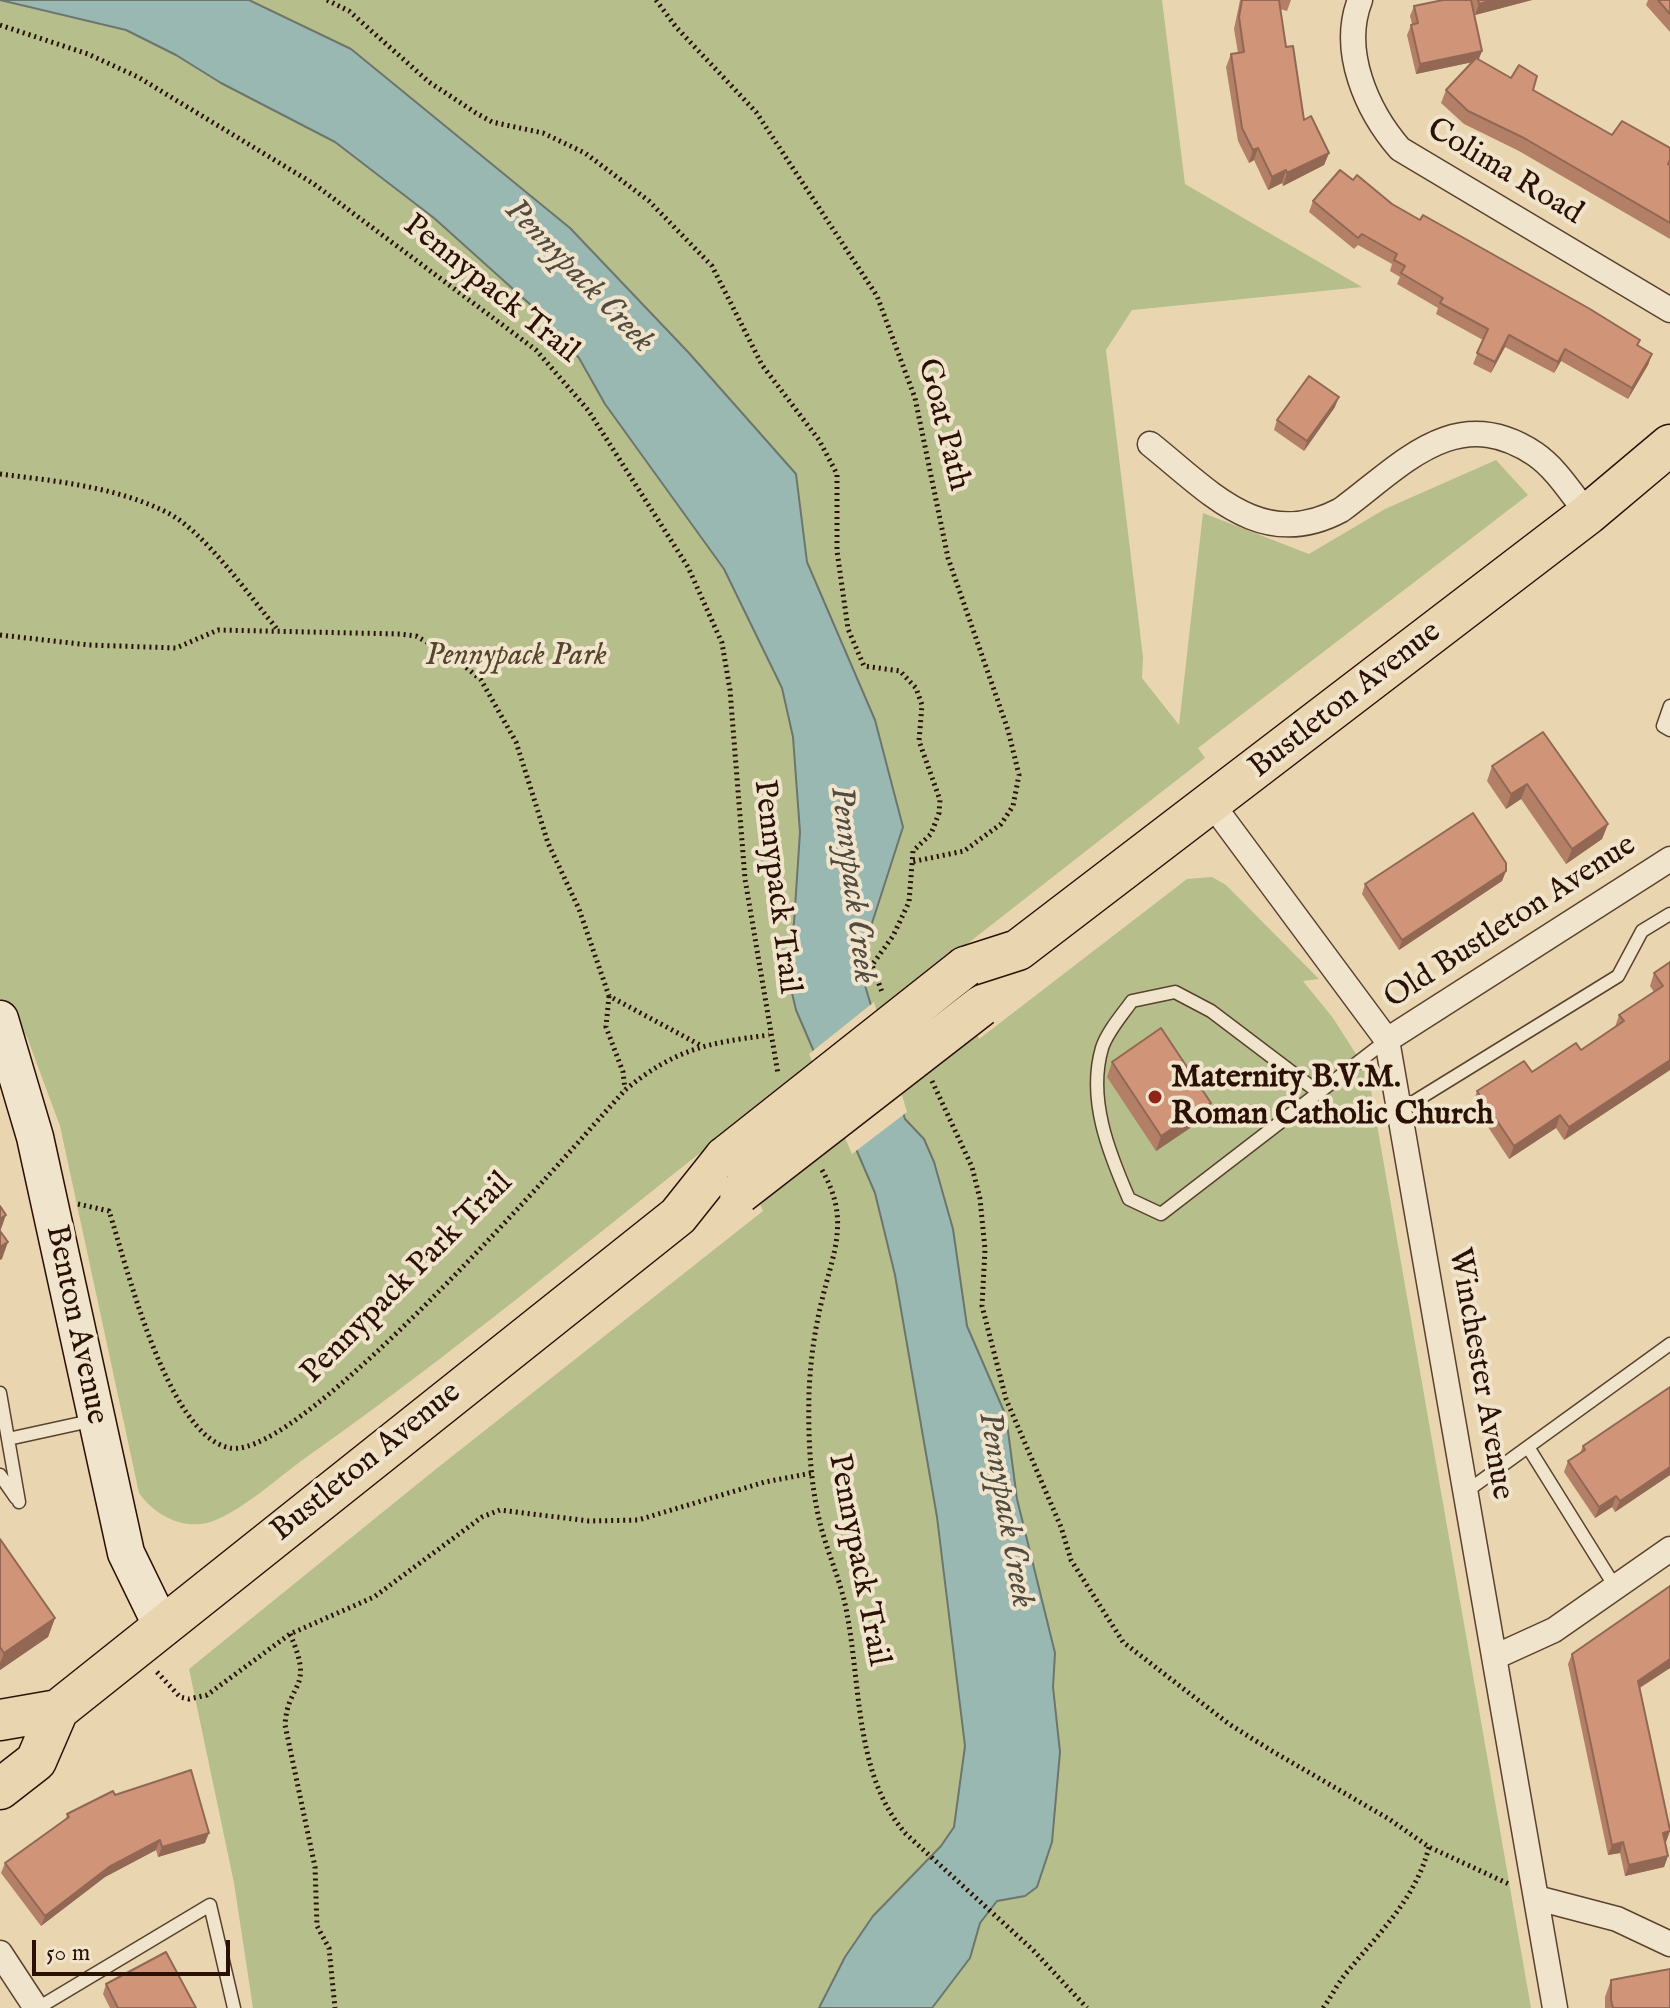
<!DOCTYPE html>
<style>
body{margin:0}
#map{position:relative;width:1670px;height:2008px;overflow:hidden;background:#e9d6b0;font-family:"IM FELL English",serif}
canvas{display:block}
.scale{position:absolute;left:32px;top:1940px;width:198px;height:36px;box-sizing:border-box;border:4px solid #2b1103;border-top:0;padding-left:10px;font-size:24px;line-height:28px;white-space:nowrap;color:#2b1103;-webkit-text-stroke:6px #f1e4cc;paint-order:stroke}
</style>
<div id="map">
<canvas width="1670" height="2008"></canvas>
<div class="scale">50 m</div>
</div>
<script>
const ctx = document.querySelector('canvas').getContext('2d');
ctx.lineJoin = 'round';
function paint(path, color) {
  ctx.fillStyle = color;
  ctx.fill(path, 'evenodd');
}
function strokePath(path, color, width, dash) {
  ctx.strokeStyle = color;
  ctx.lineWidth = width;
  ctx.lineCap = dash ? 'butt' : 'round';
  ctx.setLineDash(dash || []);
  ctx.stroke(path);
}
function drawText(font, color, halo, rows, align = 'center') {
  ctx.font = font + ' "IM FELL English",serif';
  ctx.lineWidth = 8;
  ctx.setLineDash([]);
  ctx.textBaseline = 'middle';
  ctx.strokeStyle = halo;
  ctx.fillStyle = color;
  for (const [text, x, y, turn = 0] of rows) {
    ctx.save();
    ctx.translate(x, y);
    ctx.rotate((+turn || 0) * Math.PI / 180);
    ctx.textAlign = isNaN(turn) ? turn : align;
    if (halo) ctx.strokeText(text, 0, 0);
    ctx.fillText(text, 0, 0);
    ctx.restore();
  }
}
paint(new Path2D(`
 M0,0h1162l23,184 177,103 -230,23 -26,40 37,307 -1,21 37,47 24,-212 106,41 76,-45 111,-49 32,35 -330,253 7,10 -261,204 35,77 208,-160 25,-2 14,8 93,94 -16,2 30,37 35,55 163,935h-1278l-19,-125 -45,-214 247,-200 327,-258 -35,-80c-139,109 -275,223 -420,325 -27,19 -70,59 -101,67 -27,6 -53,-9 -68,-30l-79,-367 -33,-89 -27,-38z`), '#b6be8c');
const water = new Path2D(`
 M0,0h249l102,49 219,179 119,125 107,121 11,88 68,158 28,107 -39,121 -3,24 44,147 19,20 10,23 19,67 14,97 39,90 11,83 38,154 -2,34 7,65 -8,90 -15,45 -12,9 -28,5 -17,22 -10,35 -38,50h-113l26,-51 28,-41 68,-70 13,-19 11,-81 -28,-229 -42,-242 -20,-82 -79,-183 -10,-42 -2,-11 10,-34 6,-91 -7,-95 -11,-49 -58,-119 -119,-165 -26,-46 -46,-51 -99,-89 -99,-76 -114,-59 -45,-28 -50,-25z`);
paint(water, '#99b8b2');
strokePath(water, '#6d756c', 2);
paint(new Path2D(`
 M874,1002l33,110 -55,42 -43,-100z`), '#e9d6b0');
const lane = new Path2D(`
 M1670,706l-7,20 7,4
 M1318,1092l-107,-81 -36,-19 -43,9c-10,14 -25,31 -30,47 -15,51 7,105 27,151l32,15 226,-174
 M1399,1111l219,-135 24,-45 28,-17
 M0,1393l19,109
 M8,1439l87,-19
 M1528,1447l86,138
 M0,1475l16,23
 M1467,1491l203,-147
 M38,2008l172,-103 24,103`);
const street = new Path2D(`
 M1360,0c-20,51 7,111 40,149l270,161
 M1150,444c59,47 111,109 191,66 61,-45 115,-109 194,-56 22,15 37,41 53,60
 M1212,804l175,236 168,968
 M1387,1040l283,-181
 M1497,1656l57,-26 116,-81
 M1537,1898l80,21 53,25
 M0,1953l36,55`);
const secondary = new Path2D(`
 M0,1019l35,118 91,416 36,74`);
const primary = new Path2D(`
 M965,967l53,-17 570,-436 82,-69
 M0,1720l58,-10
 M0,1789l36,-28 22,-51 620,-494 47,-59`);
strokePath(lane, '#5a422e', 15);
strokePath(street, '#5a422e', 27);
strokePath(secondary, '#2b1103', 39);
strokePath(primary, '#2b1103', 43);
strokePath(new Path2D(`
 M327,0l22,11 80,71 47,31 16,9 51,11 42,20 64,48 63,65 50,99 57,75 18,34v77l11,78 16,37 36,5 16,17 6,17 -3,36 21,59 -1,13 -8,21 -18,17 -4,51 -16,34 -21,29 10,27
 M656,0l20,27 80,85 121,184 38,102 33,160 60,172 11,45 -6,31 -12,18 -37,27 -53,11
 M0,25l88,29 50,23 176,107 222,166 52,60 100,157 34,76 8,47 15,189 33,195
 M0,474c56,7 117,13 168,39 37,19 82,84 110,117
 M0,635l89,10 87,3 42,-18 182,4 16,2 39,22 26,22 35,62 32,101 31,66 30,87 91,49
 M609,996l-3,31 17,45 2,17
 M932,1081l40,86 8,32 5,50 -3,57 24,93 55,128 10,33 52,82 106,82 43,27 117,68 40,28 82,38
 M822,1170c29,51 11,82 -1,134 -7,30 -11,60 -12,90 -1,44 1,91 12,133 8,30 21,57 26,87 14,73 8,162 59,220l127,116 54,58
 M78,1204l31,7c17,52 58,225 121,237 71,13 340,-297 395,-358 50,-41 82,-47 144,-55
 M290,1634c25,57 -2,46 -5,91l30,142 2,59 12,22 6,60
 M157,1672l23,25 9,2 18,-4 83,-61 84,-37 108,-80 18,-7 89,11 49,-1 127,-38 47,-9
 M1323,2008c9,-12 15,-26 25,-37 32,-39 68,-73 81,-124`), '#2b1103', 5, [2, 4]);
strokePath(lane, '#f1e4cc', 12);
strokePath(street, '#f1e4cc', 24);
strokePath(secondary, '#f1e4cc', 36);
strokePath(primary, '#e9d6b0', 40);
const primaryBridge = new Path2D(`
 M725,1157l240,-190
 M740,1193l241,-187`);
strokePath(primaryBridge, '#2b1103', 43, []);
strokePath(primaryBridge, '#e9d6b0', 40);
paint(new Path2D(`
 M1240,0h51l-4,11 -7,-2 6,38 18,73 25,33 -5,12 -41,21 -1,-3 -14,7 -14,-30 -5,3 -11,-22 -12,-74 5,-13 7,-1 -4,-24z
 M1443,0h89l-57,15 -4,-12 11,48 -4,9 134,75 58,13v91l-151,-88 -55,-27 -23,-21 5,-13 26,-28 -56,12 -9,-39 4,-10 1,-1 -2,-8 4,-10z
 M1648,0h22v32l-24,-27z
 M1353,180l67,40 220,120 -2,6 14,8 -4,11 -20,34 -67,-38 -7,12 -49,-26 -14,26 -18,-9 10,-24 -47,-26 2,-6 -41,-24 3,-7 -10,-6 2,-7 -34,-19 -4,4 -45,-37 4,-11z
 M1335,407l-31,44 -30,-21 3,-10z
 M1492,766l116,58 -6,15 -36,25 -45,-65 -15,10 -19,-28z
 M1506,871l-4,10 -103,69 -37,-56 3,-10z
 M1670,962v108l-106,70 -8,-12 -47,31 -36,-55 4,-13 55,-19 49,-22 34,-23 4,-12 35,-23 -4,-6 4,-13z
 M1112,1062l93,56 -49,33 -49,-74z
 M1670,1387v88l-55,37 -3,-5 -17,11 -31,-46 4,-11 12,-8 3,-7z
 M0,1539l55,79 -7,19 -48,33z
 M1670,1586v82l-30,20 30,142 -4,12h-1l3,14 -4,11 -39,9 -5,-23 -12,2 -40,-191 4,-10z
 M115,1795l90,48 -47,14 -2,-7 -51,27 -64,49 -40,-53 4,-10 61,-44 1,-5z
 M1611,1980l59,28h-65v-11z
 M106,1984l90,24h-86l-7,-14z`), '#b37f67');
paint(new Path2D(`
 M1493,0h39l-57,15 4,-11z
 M1482,51l-4,10 -62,13 4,-10z
 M1258,148l-4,12 -5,3 4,-13z
 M1329,153l-5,12 -41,21 4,-13z
 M1286,170l-4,13 -14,7 4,-13z
 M1509,335l-4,12 -14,26 4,-11z
 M1565,349l-4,12 -7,12 4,-11z
 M1652,354l-4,11 -20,34 4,-11z
 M1339,397l-4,10 -31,44 3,-10z
 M1527,784l-6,15 -15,10 5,-15z
 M1608,824l-6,15 -36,25 6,-15z
 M1506,871l-4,10 -103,69 3,-10z
 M1670,1060v10l-106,70 5,-13z
 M1211,1103l-6,15 -49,33 5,-15z
 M1560,1115l-4,13 -47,31 5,-13z
 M6,1215l-6,17v-13z
 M8,1242l-6,17 -2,1v-13z
 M1670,1467v8l-55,37 5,-11z
 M1616,1496l-4,11 -17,11 4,-11z
 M55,1618l-7,19 -48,33v-7l4,-10z
 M1670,1659v9l-36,23 4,-10z
 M1670,1831l-4,11 -7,2 4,-11z
 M209,1833l-4,10 -47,14 4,-10z
 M160,1840l-4,10 -51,27 -64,49 4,-10 64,-49z
 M1623,1842l-3,11 -12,2 4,-10z
 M1668,1856l-4,11 -39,9 4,-11z`), '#926854');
const building = new Path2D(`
 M1242,0h37l7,47 7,-1 11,74 7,-4 18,37 -42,20 -1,-3 -14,7 -14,-29 -5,2 -11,-22 -11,-74 13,-2 -5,-35z
 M1443,0h28l11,51 -62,13 -9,-39 7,-2 -4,-17z
 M1478,0h15l-14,4z
 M1658,0h12v14z
 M1476,58l35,20 8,-13 18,11 -4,14 79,45 10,-14 48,27v12l-2,4 2,1v58l-146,-85 -56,-27 -22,-21z
 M1340,170l13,10 4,-5 35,29 28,16 3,-5 167,94 50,31 -3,5 15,9 -20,34 -67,-39 -7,13 -49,-27 -14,27 -18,-9 11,-24 -48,-26 3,-5 -42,-25 4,-7 -11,-6 3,-6 -35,-20 -4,4 -45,-37z
 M1309,376l30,21 -32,44 -30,-21z
 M1543,732l65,92 -36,25 -45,-65 -16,10 -19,-28z
 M1473,813l33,50v8l-104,69 -37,-56z
 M1670,962v98l-101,67 -9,-12 -46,31 -37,-55 47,-30 8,11 44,-29 5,7 43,-29 -5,-6 44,-29 -9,-13z
 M1161,1028l50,75 -50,33 -49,-74z
 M0,1206l6,9 -6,4z
 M0,1231l8,11 -8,5z
 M1670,1387v80l-50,34 -4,-5 -17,11 -31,-46 17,-11 -2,-4z
 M0,1539l55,79 -51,35 -4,-6z
 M1670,1586v73l-32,22 32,149v1l-7,2 5,23 -39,9 -6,-23 -11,3 -40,-191z
 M191,1770l18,63 -47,14 -2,-7 -51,27 -64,49 -40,-53 64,-46 -2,-3 46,-23 2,4z
 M166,1952l30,56h-78l-12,-24z
 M1670,1969v39h-57l-2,-8v-20z`);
paint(building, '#d09478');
strokePath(building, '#926854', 2);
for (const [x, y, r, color] of [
 [1155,1097,8,"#8f2418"]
]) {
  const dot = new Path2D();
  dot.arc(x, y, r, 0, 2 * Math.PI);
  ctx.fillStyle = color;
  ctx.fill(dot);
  strokePath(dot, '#f1e4cc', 3);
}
drawText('32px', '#2b1103', '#f1e4cc', [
 ["Colima Road",1504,173,31],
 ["Pennypack Trail",490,290,39],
 ["Goat Path",942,425,76],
 ["Bustleton Avenue",1346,701,-38],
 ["Pennypack Trail",775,887,83],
 ["Old Bustleton Avenue",1511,923,-33],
 ["Pennypack Park Trail",408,1279,-45],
 ["Benton Avenue",75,1325,78],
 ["Winchester Avenue",1479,1374,80],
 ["Bustleton Avenue",367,1463,-39],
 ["Pennypack Trail",857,1560,79]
]);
drawText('italic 32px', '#55452c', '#f1e4cc', [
 ["Pennypack Park",516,657]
]);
drawText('bold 32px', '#2b1103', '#f1e4cc', [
 ["Maternity B.V.M.",1171,1079],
 ["Roman Catholic Church",1171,1116]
], 'left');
drawText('italic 34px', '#524b40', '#f1e4cc', [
 ["Pennypack Creek",578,277,46],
 ["Pennypack Creek",851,885,83],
 ["Pennypack Creek",1004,1510,80]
]);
</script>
